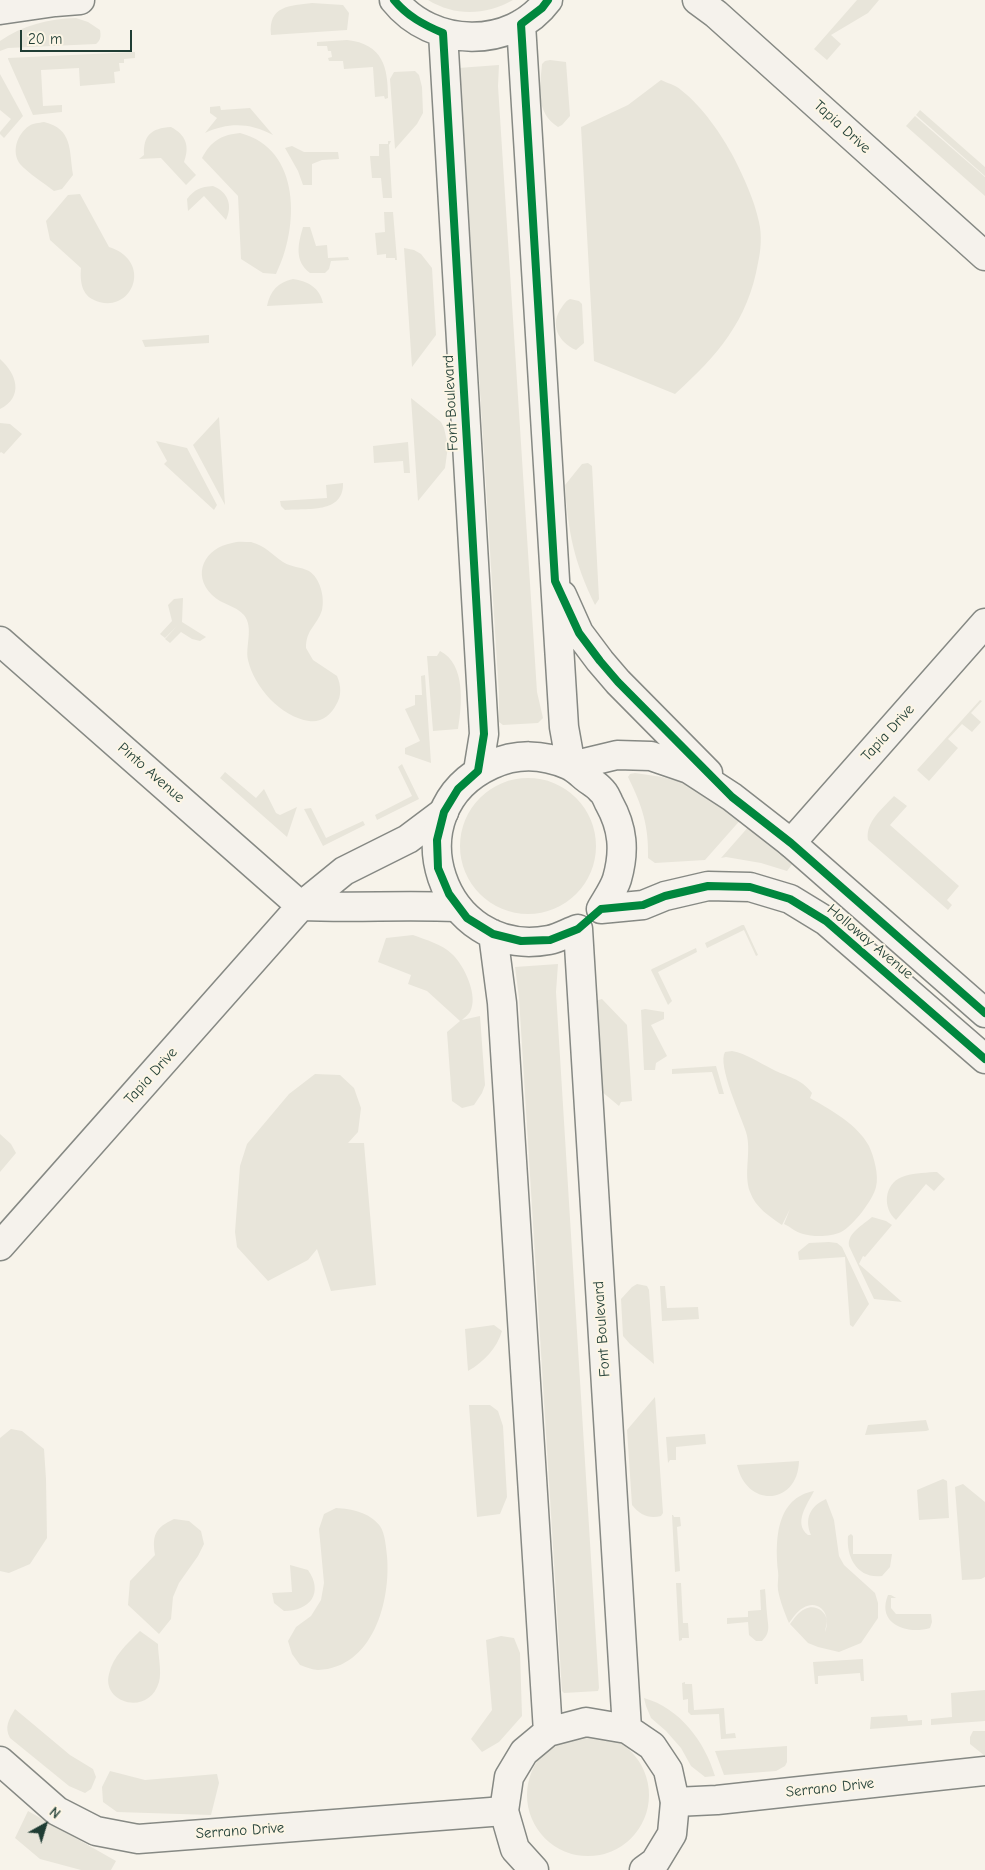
<!DOCTYPE html>
<style>
body{margin:0}
#map{position:relative;width:985px;height:1870px;overflow:hidden;background:#f7f3ea;font-family:"Comic Neue",sans-serif}
canvas{display:block}
.north{position:absolute;left:20px;top:1800px;width:50px;height:50px;-webkit-text-stroke:4px #fcf5e5;paint-order:stroke;rotate:39deg;font-size:14px;font-weight:700;line-height:20px;text-align:center;color:#1f3d34}
.north::after{content:'';display:block;margin:auto;width:18px;height:22px;background:#1f3d34;clip-path:polygon(50% 0,100% 100%,50% 72%,0 100%)}
.scale{position:absolute;left:20px;top:30px;width:112px;height:22px;box-sizing:border-box;border:2px solid #1f3d34;border-top:0;padding-left:6px;font-size:15px;line-height:18px;white-space:nowrap;color:#1f3d34;-webkit-text-stroke:4px #fcf5e5;paint-order:stroke}
</style>
<div id="map">
<canvas width="985" height="1870"></canvas>
<div class="north">N</div>
<div class="scale">20 m</div>
</div>
<script>
const ctx = document.querySelector('canvas').getContext('2d');
ctx.lineJoin = 'round';
function paint(path, color) {
  ctx.fillStyle = color;
  ctx.fill(path, 'evenodd');
}
function strokePath(path, color, width, dash) {
  ctx.strokeStyle = color;
  ctx.lineWidth = width;
  ctx.lineCap = dash ? 'butt' : 'round';
  ctx.setLineDash(dash || []);
  ctx.stroke(path);
}
function drawText(font, color, halo, rows, align = 'center') {
  ctx.font = font + ' "Comic Neue",sans-serif';
  ctx.lineWidth = 4;
  ctx.setLineDash([]);
  ctx.textBaseline = 'middle';
  ctx.strokeStyle = halo;
  ctx.fillStyle = color;
  for (const [text, x, y, turn = 0] of rows) {
    ctx.save();
    ctx.translate(x, y);
    ctx.rotate((+turn || 0) * Math.PI / 180);
    ctx.textAlign = isNaN(turn) ? turn : align;
    if (halo) ctx.strokeText(text, 0, 0);
    ctx.fillText(text, 0, 0);
    ctx.restore();
  }
}
paint(new Path2D(`
 M428,0h85c-27,15 -57,17 -85,0z
 M857,0h22l-11,13 -37,22 10,9 -14,16 -13,-11z
 M312,3l31,2 6,8 -2,17 -76,5c-3,-30 19,-29 41,-32z
 M76,18l12,4 12,8c1,6 1,10 -4,14l-88,4 -8,3v-10c23,-16 48,-22 76,-23z
 M347,40c36,4 41,27 41,58l-3,1 -1,-3 -9,1 -2,-30 -29,2 -1,-8h-14l-1,-3 4,-1 -1,-6h-3l-1,-5h-10v-4z
 M135,52v6l-11,1v4h-5l1,8 -6,1 1,11 -35,3 -1,-18 -38,2 2,36 19,-1v7l-29,3 -25,-56v-1z
 M550,60l16,2 4,54 -8,9 -4,2c-23,-15 -18,-39 -16,-63l3,-3z
 M499,65l-1,21 39,606 6,26 -5,5 -35,2 -4,-3v-27l-37,-593 -4,-34z
 M415,71l4,4 3,12 1,26 -6,11 -22,25 -5,-70 4,-7z
 M0,74l23,42 -19,22 -4,-4v-2l11,-13 -11,-9z
 M661,80c6,3 15,5 20,10 21,16 41,45 53,68 10,20 20,41 25,64 3,13 2,28 -1,41 -10,58 -41,93 -83,131l-81,-33 -13,-234 47,-22z
 M220,106l1,4 29,-2 23,27c-23,-12 -44,-13 -68,-2l12,-15 -7,-5v-6z
 M920,110l65,57v9l-69,-61z
 M915,116l70,61v19l-79,-70z
 M44,122c29,7 25,28 29,53l-11,14 -8,2c-9,-7 -26,-18 -34,-27 -9,-12 -3,-30 9,-38 4,-3 10,-3 15,-4z
 M171,127c15,8 19,19 13,35l12,13 -10,10 -25,-27 -22,1 5,-4c-1,-19 7,-27 27,-28z
 M240,133c62,16 59,95 36,141l-13,-1 -22,-14 -3,-63 -36,-38c9,-17 19,-23 38,-25z
 M388,141h3l-2,4 3,53h-9l-2,-20h-9l-2,-22h9v-12h9z
 M292,146l12,6h34l1,7 -17,1 -10,4v21h-9l-5,-14 -13,-23z
 M213,186c15,6 20,19 13,34l-22,-24 -16,15 -1,-12c8,-10 13,-12 26,-13z
 M80,194l29,53c47,15 21,72 -17,52 -11,-6 -12,-20 -11,-31l-31,-28 -4,-19 22,-26z
 M384,212h9l4,48h-2v-2h-9v-4l-9,1 -2,-22 10,-1z
 M303,227h7l6,19 11,-1 1,13 20,-1 1,3 -18,1 -2,8 -4,4h-15c-16,-12 -12,-29 -7,-46z
 M404,248l10,2 7,4 11,14 4,67 -24,32z
 M293,279c15,2 27,9 30,24l-56,3c3,-15 11,-24 26,-27z
 M570,299l9,2 3,3 2,39 -8,7c-18,-8 -27,-26 -14,-43 3,-4 4,-6 8,-8z
 M209,335v8l-64,4 -3,-7z
 M0,359c17,15 24,38 0,50z
 M411,398l30,24 3,6 4,18 -3,22 -27,33z
 M219,417l6,88 -32,-60z
 M0,423l10,1 12,10 -18,20 -3,-2 -1,1z
 M156,441l31,7 30,57 -3,5 -50,-46 3,-3z
 M408,442l2,31h-6l-1,-12 -29,2 -1,-17z
 M588,463l4,3 7,133 -4,6c-21,-43 -27,-73 -30,-120l17,-21z
 M343,483c1,31 -36,25 -58,27l-4,-4 -1,-5 47,-3 -1,-13z
 M251,542c15,4 20,12 32,20 8,5 18,5 26,9 11,7 16,26 13,39 -5,16 -16,19 -16,38l7,12 24,16c4,9 5,20 -1,29 -5,10 -15,18 -27,16 -28,-4 -55,-34 -61,-61 -3,-14 6,-32 -4,-45 -9,-10 -22,-10 -32,-20 -21,-21 -7,-47 20,-52 6,-2 13,-1 19,-1z
 M183,598l-1,24 24,15 -6,4 -8,-2 -11,-7 -11,11 -5,-4 12,-13 -12,12 -5,-4 12,-13 -4,-16 6,-6z
 M440,651c26,13 22,54 18,78l-25,2 -6,-75h10z
 M425,675l6,88 -26,-9v-6l15,-7 -15,-32 10,-4v-10h7l-1,-19z
 M980,700l2,1 -11,12 10,9 -9,10 -10,-8 -14,15 10,9 -29,33 -12,-11z
 M402,764l17,35 -42,21 -2,-5 37,-19 -14,-29z
 M225,772l31,26 8,-9 12,24 4,2 17,-8 -10,30 -67,-59z
 M635,773l27,4 26,7 55,33 -38,43 -50,3 -7,-5c1,-32 -6,-53 -20,-81l2,-3z
 M460 846a68 68 0 1 1 136 0a68 68 0 1 1-136 0Z
 M894,796l13,10 -17,19 69,61 -12,14 5,5 -4,5 -80,-70c-3,-18 15,-32 26,-44z
 M311,808l15,30 37,-17 2,4 -42,21 -19,-37z
 M750,825l43,38 -6,8 -26,-8 -35,-6 -5,1z
 M742,925h2l14,30 -2,1 -12,-26 -37,18 -2,-5z
 M413,935c13,5 29,9 39,19 12,11 27,42 18,58 -2,3 -6,6 -8,8l18,-4 5,69 -3,8 -8,12 -12,3 -10,-7 -5,-69 13,-11 -33,-30 -19,-7 3,-9 -33,-13 8,-24z
 M696,948l1,4 -39,20 14,29 -4,4 -17,-35 1,-1z
 M558,964l-2,28 43,696 -1,3 -34,2 -2,-2 -43,-693 -4,-31z
 M602,999l25,26 5,76 -11,1 -2,4 -18,-15 -6,-90z
 M645,1009l19,3v7l-13,6 16,31 -11,7 -1,7h-11l-3,-60z
 M732,1051c15,3 26,11 40,18 15,8 29,9 40,24l-2,5c21,12 47,26 59,48 5,11 10,29 7,41 -3,13 -23,39 -35,45 -10,5 -28,5 -38,2 -8,-2 -12,-7 -19,-10l6,-15 -8,16c-13,-9 -26,-17 -32,-33 -7,-19 2,-41 -4,-60 -5,-16 -29,-67 -21,-80z
 M716,1066l8,28h-5l-7,-22 -40,2v-5z
 M315,1074l25,1 14,13 7,20 -3,24 -10,11h16l12,142 -45,6 -14,-42 -9,11 -40,21 -31,-34 -2,-15 5,-66 7,-22 42,-50z
 M0,1134l11,10 5,9 -16,19z
 M934,1172h3l8,7 -11,12 -8,-7 -30,36c-14,-12 -12,-36 6,-43 9,-4 21,-4 32,-5z
 M872,1217l14,4 6,4 -27,32 -2,-1 -4,8 43,38 -28,-3 -25,-53c-2,-13 14,-21 23,-29z
 M829,1242l8,1 5,4 27,57 -16,23 -3,-2 -5,-68 -46,3 -1,-8 11,-9z
 M637,1284l10,2 2,4 5,74 -24,-20 -7,-8 -2,-37 11,-12z
 M660,1286h5l2,22 31,-1 1,12 -37,2z
 M494,1325l8,6c-5,17 -18,31 -34,40l-3,-42z
 M655,1397l8,116 -2,3c-12,3 -21,-1 -29,-11l-5,-75z
 M469,1405h21l8,6 5,15 4,71 -7,17 -23,3z
 M926,1420l3,10 -3,1 -61,4 3,-10z
 M11,1429l11,2 22,18 2,30 1,59 -17,26 -21,9 -9,-2v-133z
 M705,1434l1,10 -30,3v13h-6l-2,3 -2,-26z
 M799,1461c-1,44 -52,48 -62,4z
 M943,1479l4,2 2,37 -30,2 -2,-30z
 M963,1484l22,18v75l-4,2 -19,1 -7,-93z
 M814,1491c-7,14 -21,32 -6,44h3c-7,-16 -1,-29 15,-36l8,21 5,36 5,9 31,28 3,10v15l-17,25 -22,9 -21,-5 -10,-4 -18,-19c4,-5 8,-12 15,-15 9,-5 20,1 22,11 0,4 -2,9 -2,12 7,-16 -5,-34 -22,-24 -6,3 -10,10 -14,15 -4,-9 -9,-22 -11,-33 -1,-6 1,-13 0,-19 -3,-31 -2,-73 36,-80z
 M336,1508c16,1 33,4 44,18 5,7 6,21 7,30 4,45 -14,112 -69,114 -5,0 -12,-3 -18,-5l-8,-11 -4,-13 8,-14 15,-11 10,-16 3,-17 -5,-54 5,-15z
 M672,1515h1l1,2h6l1,9 -4,1 3,44 -5,1z
 M174,1519l15,2 12,10 3,13 -6,12 -19,27 -6,14 -2,22 -12,15 -31,-29 2,-24 25,-26c-3,-20 0,-27 19,-36z
 M851,1534l2,2v18h39l-2,13 -8,9c-24,3 -36,-18 -34,-40z
 M290,1565l18,5c16,23 2,41 -24,41l-10,-8 -2,-10 20,-1z
 M676,1583h5l2,40h5l1,15h-7v2l-3,1z
 M765,1589c1,8 1,17 2,25 1,12 4,18 -5,27h-6l-7,-6 -1,-13 -21,2v-6l21,-1v-6l13,-1 -1,-20z
 M888,1595h3l5,3h-5v10l5,6h35l1,8 -2,6c-23,7 -54,-4 -42,-33z
 M140,1631l18,13c0,11 4,28 1,38 -10,35 -58,21 -50,-8 4,-18 18,-30 31,-43z
 M501,1636l13,2 6,15 2,63 -23,26 -17,10 -11,-13 21,-29 -6,-70z
 M863,1659l1,22h-3l-1,-8 -42,3v8h-3l-2,-22z
 M685,1682v2h7l2,26 30,-2 2,26 9,-1 1,5 -15,1 -2,-25 -28,1 -3,-3v-13l-5,1 -1,-17z
 M985,1690v31l-54,4v-6l21,-2 -1,-24z
 M644,1698c36,10 61,44 71,78l-10,1 -14,-11 -10,-18 -15,-17 -15,-13 -5,-12z
 M15,1709l55,46 23,14 3,8 -5,12 -6,4 -16,-7 -59,-48c-6,-11 -1,-19 5,-29z
 M907,1715l1,6 14,-1v5l-52,4 1,-12z
 M973,1731h12v25l-15,-12v-7z
 M527 1795a61 61 0 1 1 122 0a61 61 0 1 1-122 0Z
 M787,1746v16l-2,4 -9,5 -52,4 -9,-24z
 M110,1771l35,9 72,-6 2,9 -8,32 -94,-3 -14,-10 -1,-15z
 M28,1811l88,50 -5,9h-30l-41,-11 -25,-21z`), '#e8e5da');
const street = new Path2D(`
 M697,0l19,14 269,242
 M0,641l301,265
 M791,843l194,-220
 M301,906c52,2 104,-1 156,1
 M0,1246l301,-340 43,-35 64,-32 36,-27
 M0,1761l57,50 39,20 42,8 366,-28
 M675,1802l42,-2 268,-29`);
const secondary = new Path2D(`
 M394,0c38,48 117,50 154,0
 M0,10l55,-8 25,-2
 M521,24l43,703 7,39
 M443,33l41,701 -6,37
 M562,595l17,38 21,28 18,21 90,91
 M571,766l46,-11 34,1 38,13 43,28 59,46 194,170
 M601,909c5,-9 13,-20 16,-30 8,-28 6,-51 -8,-76 -2,-4 -4,-10 -8,-13 -4,-5 -10,-8 -15,-12 -5,-4 -11,-10 -18,-13 -25,-11 -52,-12 -77,0 -100,46 -50,195 58,175 10,-2 20,-8 29,-11l49,800
 M601,909l42,-4 22,-9 43,-10 42,1 40,12 36,22 159,138
 M493,934l9,69 46,729
 M534,1870l-19,-21 -11,-38 5,-34 15,-25 24,-20 38,-10 41,7 25,17 16,24 7,32 -3,32 -17,28 -11,8`);
strokePath(street, '#868984', 31);
strokePath(secondary, '#868984', 31);
strokePath(street, '#f5f2ec', 28);
strokePath(secondary, '#f5f2ec', 28);
strokePath(new Path2D(`
 M394,0c13,16 30,25 49,33l41,701 -6,37 -20,18 -14,23 -7,28 1,28 11,26 18,24 26,16 28,7 29,-1 28,-11 23,-20 42,-4 22,-9 43,-10 42,1 40,12 36,22 159,138
 M548,0l-6,8 -21,16 34,557 24,52 21,28 18,21 114,115 59,46 194,170`), '#00873e', 8);
drawText('15px', '#1f3d34', '#fcf5e5', [
 ["Tapia Drive",842,127,42],
 ["Font Boulevard",451,403,-93],
 ["Tapia Drive",888,733,-48],
 ["Pinto Avenue",151,773,41],
 ["Holloway Avenue",870,942,40],
 ["Tapia Drive",151,1076,-48],
 ["Font Boulevard",602,1329,-94],
 ["Serrano Drive",830,1788,-6],
 ["Serrano Drive",240,1831,-4]
]);
</script>
